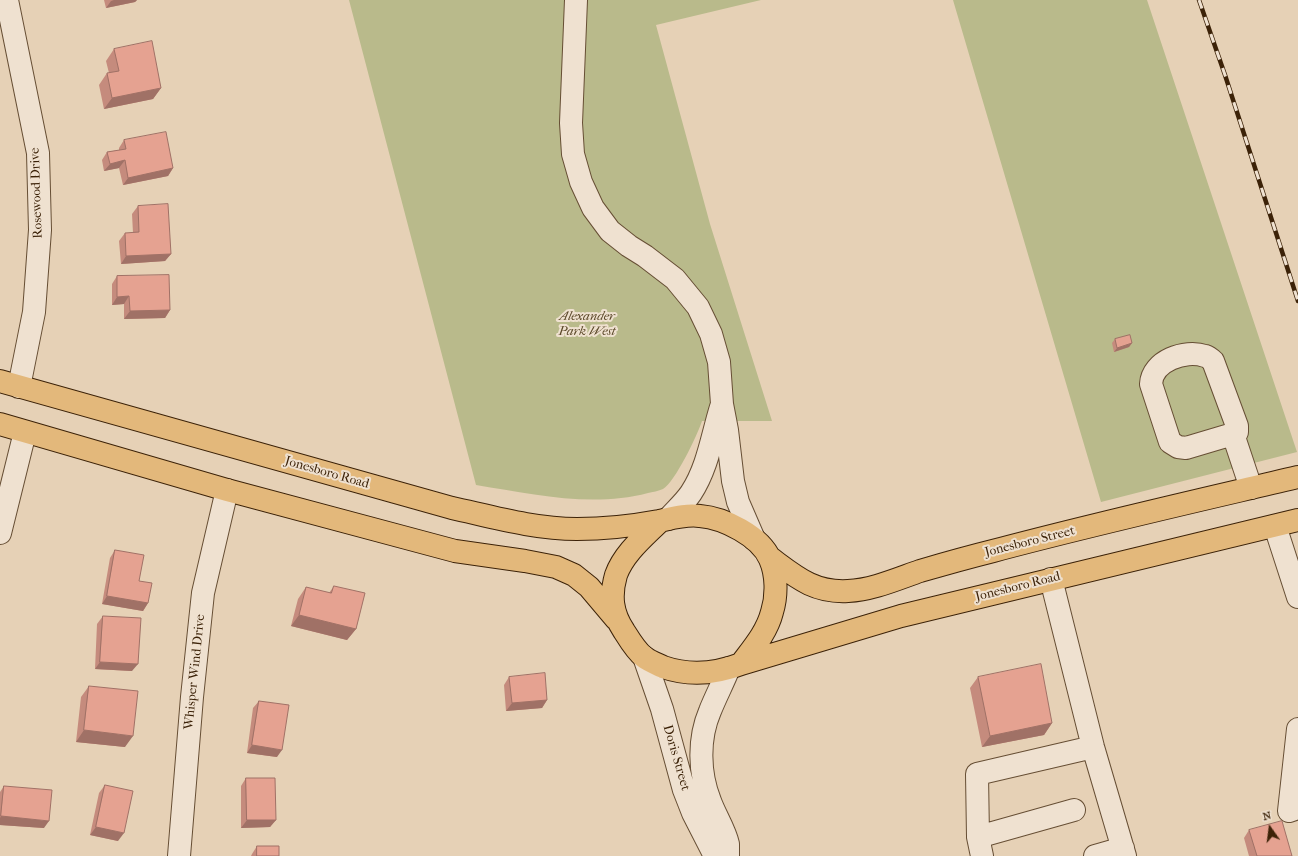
<!DOCTYPE html>
<style>
body{margin:0}
#map{position:relative;width:1298px;height:856px;overflow:hidden;background:#e6d1b6;font-family:"IM FELL French Canon",serif}
canvas{display:block}
.north{position:absolute;left:1250px;top:808px;width:40px;height:40px;-webkit-text-stroke:3px #efe1d0;paint-order:stroke;rotate:346deg;font-size:11px;font-weight:700;line-height:16px;text-align:center;color:#3c2208}
.north::after{content:'';display:block;margin:auto;width:14px;height:18px;background:#3c2208;clip-path:polygon(50% 0,100% 100%,50% 72%,0 100%)}
</style>
<div id="map">
<canvas width="1298" height="856"></canvas>
<div class="north">N</div>
</div>
<script>
const ctx = document.querySelector('canvas').getContext('2d');
ctx.lineJoin = 'round';
function paint(path, color) {
  ctx.fillStyle = color;
  ctx.fill(path, 'evenodd');
}
function strokePath(path, color, width, dash) {
  ctx.strokeStyle = color;
  ctx.lineWidth = width;
  ctx.lineCap = dash ? 'butt' : 'round';
  ctx.setLineDash(dash || []);
  ctx.stroke(path);
}
function drawText(font, color, halo, rows, align = 'center') {
  ctx.font = font + ' "IM FELL French Canon",serif';
  ctx.lineWidth = 4;
  ctx.setLineDash([]);
  ctx.textBaseline = 'middle';
  ctx.strokeStyle = halo;
  ctx.fillStyle = color;
  for (const [text, x, y, turn = 0] of rows) {
    ctx.save();
    ctx.translate(x, y);
    ctx.rotate((+turn || 0) * Math.PI / 180);
    ctx.textAlign = isNaN(turn) ? turn : align;
    if (halo) ctx.strokeText(text, 0, 0);
    ctx.fillText(text, 0, 0);
    ctx.restore();
  }
}
paint(new Path2D(`
 M349,0h412l-105,25 54,199 62,197h-70c-5,15 -27,61 -39,68 -4,2 -11,3 -15,4 -56,15 -116,1 -172,-8z
 M953,0h194l150,452 -196,50z`), '#b9ba8b');
const minor = new Path2D(`
 M7,0l31,153 2,77 -6,82 -15,75
 M576,0l-5,123 2,31 8,28 12,26 17,23 19,15 16,10 30,23 23,28 13,27 8,28 3,42 5,26 6,51 5,21 16,37
 M1233,434l4,-2v-6l-24,-65c-3,-2 -5,-5 -8,-5 -20,-7 -53,5 -54,28l19,58 8,5 8,1 47,-14 18,54
 M668,519c8,-9 17,-17 23,-26 17,-26 21,-57 30,-86
 M1275,526l23,71
 M0,533l25,-101
 M1051,579l42,168 32,109
 M644,657l18,52 22,81 9,23 22,43
 M1298,729l-9,82 9,-3
 M978,837l96,-27
 M179,856l13,-159 11,-104 24,-103
 M728,856c0,-4 0,-8 0,-12 -3,-14 -13,-29 -18,-43 -11,-28 -12,-62 0,-90 6,-15 13,-28 19,-43
 M982,856l-4,-19 -1,-63 116,-27
 M1095,856l28,-8`);
const major = new Path2D(`
 M0,381l452,127c41,9 83,21 125,21 28,0 55,-3 82,-8 14,-3 27,-7 41,-5 24,2 60,20 70,43 7,16 7,37 2,53 -5,20 -19,36 -31,52
 M0,424l227,66 228,61 70,10 31,6 18,8 15,12 27,32
 M660,521c-16,16 -36,32 -44,54 -6,21 -4,38 8,56 5,8 12,20 20,26 5,4 13,7 19,10 26,9 52,7 78,-3l160,-48 397,-96
 M769,557c26,19 44,36 79,34 24,-1 49,-12 72,-20 24,-7 49,-14 73,-20 101,-27 203,-50 305,-74`);
strokePath(minor, '#664e34', 24);
strokePath(major, '#3c2208', 24);
strokePath(minor, '#efe1d0', 22);
strokePath(major, '#e3b87b', 22);
const rail = new Path2D(`
 M1199,0l26,75 73,226`);
strokePath(rail, '#3c2208', 4.5);
strokePath(rail, '#efe1d0', 3, [9]);
paint(new Path2D(`
 M104,0h33l-2,2 -29,6z
 M114,49l47,39 -8,11 -49,10 -5,-24 8,-12h2l-3,-12z
 M124,140l49,28 -5,8 -45,9 -4,-17 -15,3 -2,-11 5,-8 12,-2v-2z
 M138,206l33,48 -6,7 -44,3 -2,-23 6,-8h8l-1,-19z
 M117,276l53,34 -5,8 -41,1v-15l-12,1v-21z
 M1115,339l17,4 -3,4 -15,5 -2,-9z
 M115,550l24,31 9,22 -5,8 -41,-7 8,-46z
 M334,586l22,43 -9,11 -56,-14 7,-27 8,-12 23,6z
 M103,616l29,55 -37,-2 2,-45z
 M509,677l38,23 -5,8 -36,3 -2,-26z
 M978,677l74,46 -8,12 -62,12 -12,-59z
 M89,686l36,61 -49,-5 5,-45z
 M259,701l18,56 -30,-4 6,-45z
 M246,778l30,42 -6,7 -29,1v-42z
 M105,785l13,56 -28,-6 9,-42z
 M4,786l40,42 -44,-3v-33z
 M1249,830l43,26h-43l-5,-18z
 M257,846l22,10h-28l1,-2z`), '#c58b7d');
paint(new Path2D(`
 M114,0h23l-2,2 -29,6 5,-7z
 M161,88l-8,11 -49,10 8,-11z
 M125,160l-6,8 -15,3 6,-7z
 M173,168l-5,8 -45,9 5,-7z
 M171,254l-6,7 -44,3 5,-8z
 M129,296l-5,8 -12,1 5,-8z
 M170,310l-5,8 -41,1 6,-8z
 M1132,343l-3,4 -15,5 3,-4z
 M107,596l41,7 -5,8 -41,-7z
 M299,615l57,14 -9,11 -56,-14z
 M100,662l38,2 -6,7 -37,-2z
 M547,700l-5,8 -36,3 6,-8z
 M1052,723l-8,12 -62,12 8,-11z
 M84,730l49,6 -8,11 -49,-5z
 M252,745l30,5 -5,7 -30,-4z
 M1,816l48,5 -5,7 -44,-3v-7z
 M247,820h29l-6,7 -29,1z
 M96,827l28,6 -6,8 -28,-6z`), '#a07166');
const building = new Path2D(`
 M152,41l9,47 -49,10 -5,-25 12,-2 -5,-22z
 M166,132l7,36 -45,10 -3,-18 -15,4 -3,-12 19,-3 -2,-9z
 M168,204l3,50 -45,2 -1,-23 14,-1 -1,-26z
 M169,275l1,35 -40,1 -1,-15 -12,1v-21z
 M1130,335l2,8 -15,5 -2,-9z
 M115,550l29,5 -5,26 13,2 -4,20 -41,-7z
 M334,586l31,7 -9,36 -57,-14 7,-28 25,6z
 M103,616l38,2 -3,46 -38,-2z
 M1041,664l11,59 -62,13 -12,-59z
 M545,673l2,27 -35,3 -3,-26z
 M89,686l49,5 -5,45 -49,-6z
 M259,701l30,4 -7,45 -30,-5z
 M246,778h29l1,42h-29z
 M105,785l28,6 -9,42 -28,-6z
 M4,786l48,4 -3,31 -48,-5z
 M1282,821l10,35h-35l-8,-26z
 M257,846h22v10h-22z`);
paint(building, '#e5a291');
strokePath(building, '#a07166', 1);
drawText('13px', '#3c2208', '#efe1d0', [
 ["Rosewood Drive",37,193,-92],
 ["Jonesboro Road",327,473,16],
 ["Jonesboro Street",1030,542,-14],
 ["Jonesboro Road",1018,587,-14],
 ["Whisper Wind Drive",195,672,-84],
 ["Doris Street",676,758,74]
]);
drawText('italic 13px', '#5b4829', '#efe1d0', [
 ["Alexander",587,317],
 ["Park West",587,332]
]);
</script>
